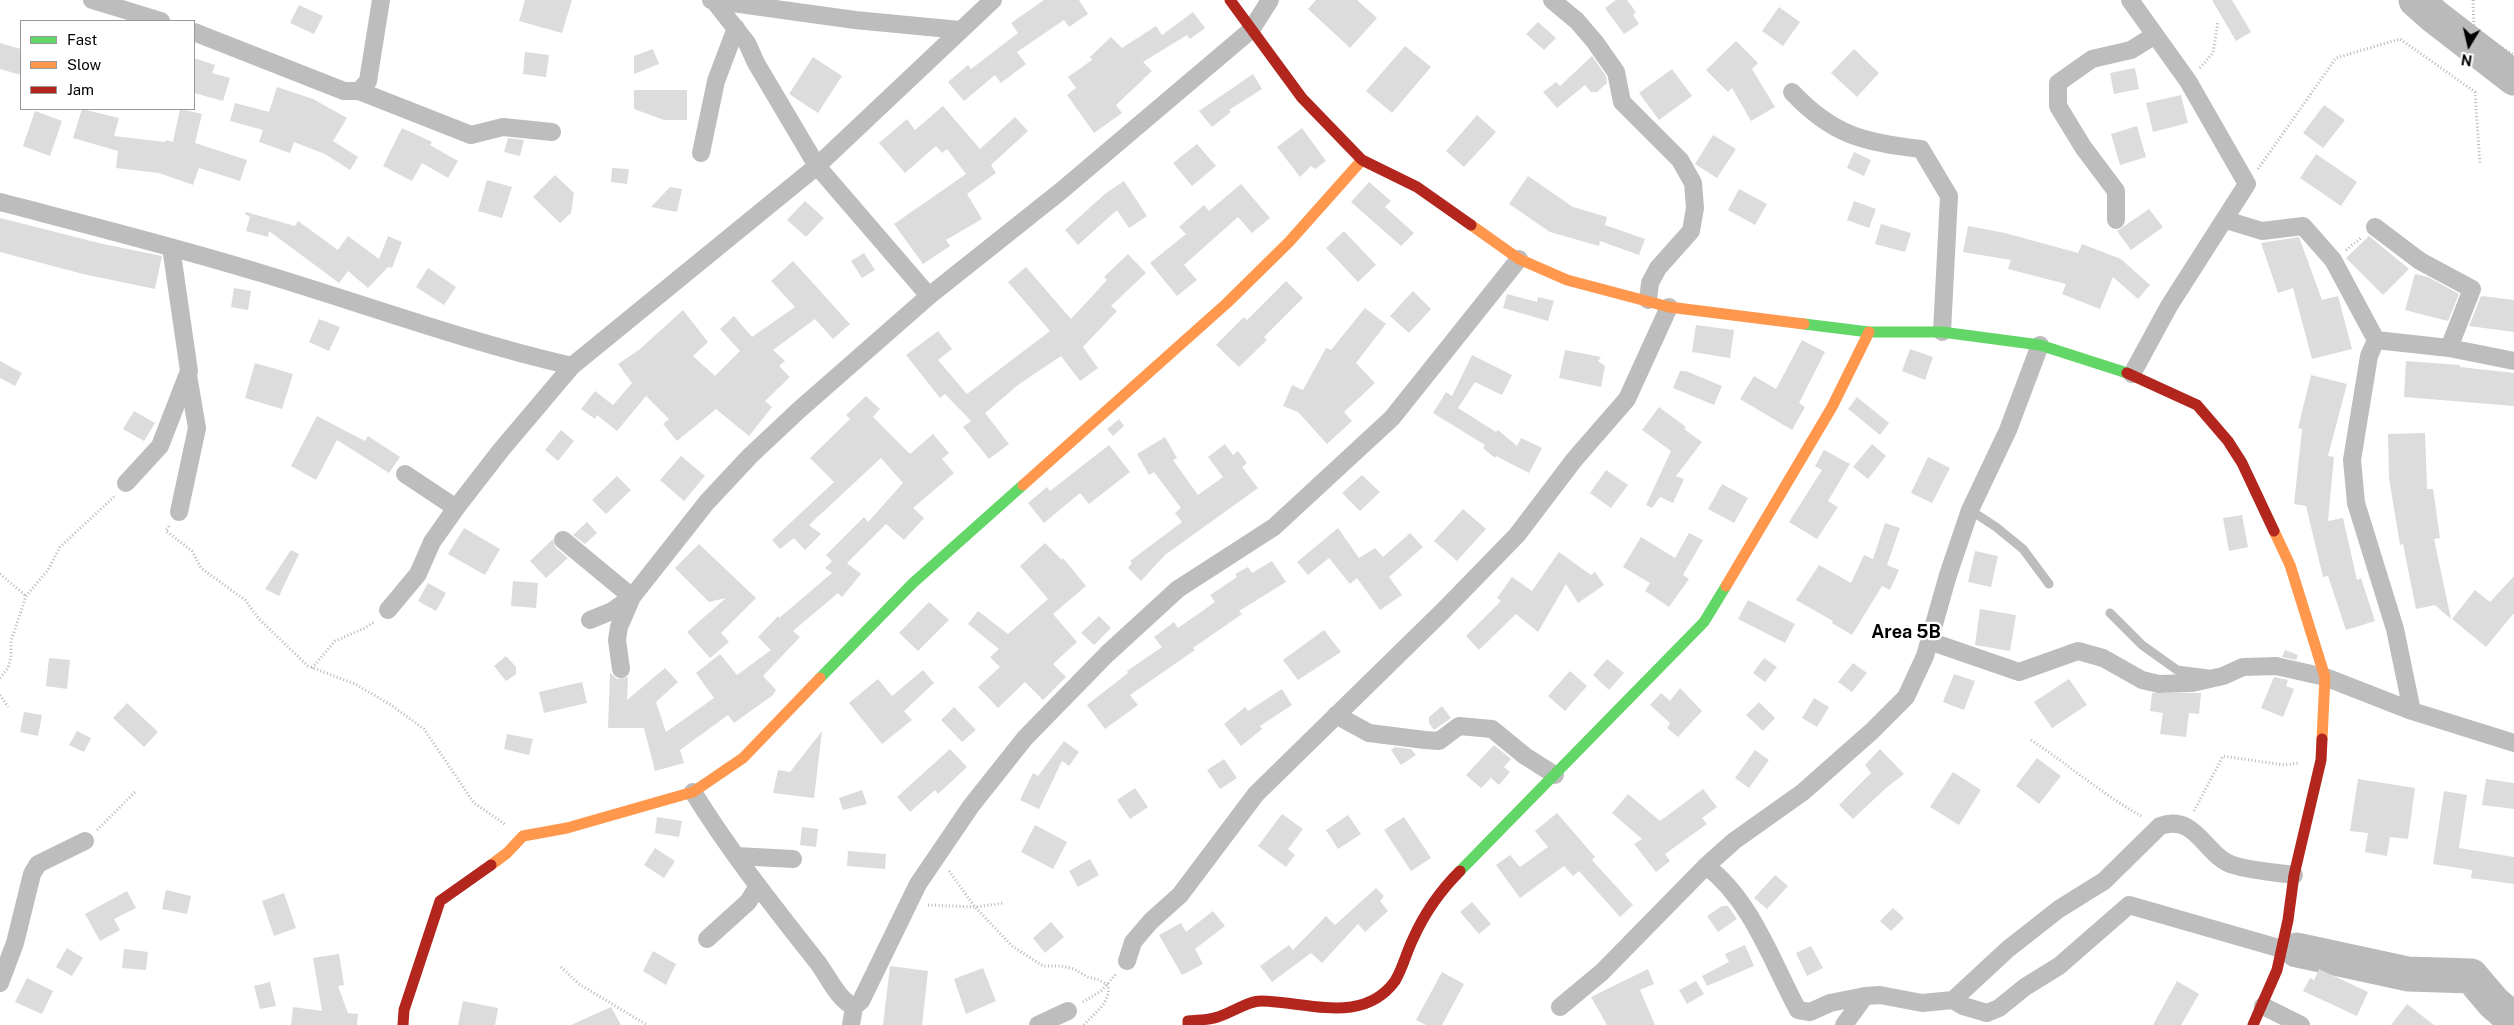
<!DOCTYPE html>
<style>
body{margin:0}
#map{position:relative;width:2514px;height:1025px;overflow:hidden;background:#fff;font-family:"Public Sans",sans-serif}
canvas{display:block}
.legend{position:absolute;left:20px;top:20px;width:175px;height:90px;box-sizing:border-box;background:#fff;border:1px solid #999;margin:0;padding:6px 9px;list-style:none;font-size:15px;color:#000}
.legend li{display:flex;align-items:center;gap:10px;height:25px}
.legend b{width:25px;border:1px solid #999}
.north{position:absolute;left:2444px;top:20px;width:50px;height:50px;-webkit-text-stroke:4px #fff;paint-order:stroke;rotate:189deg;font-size:14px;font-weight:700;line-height:20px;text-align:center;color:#000}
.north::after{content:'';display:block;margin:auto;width:18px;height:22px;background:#000;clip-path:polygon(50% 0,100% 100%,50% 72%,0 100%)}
</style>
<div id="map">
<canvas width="2514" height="1025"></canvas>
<ul class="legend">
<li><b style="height:6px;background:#63d668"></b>Fast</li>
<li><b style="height:6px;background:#ff974d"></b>Slow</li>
<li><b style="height:6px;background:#b3261e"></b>Jam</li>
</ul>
<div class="north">N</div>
</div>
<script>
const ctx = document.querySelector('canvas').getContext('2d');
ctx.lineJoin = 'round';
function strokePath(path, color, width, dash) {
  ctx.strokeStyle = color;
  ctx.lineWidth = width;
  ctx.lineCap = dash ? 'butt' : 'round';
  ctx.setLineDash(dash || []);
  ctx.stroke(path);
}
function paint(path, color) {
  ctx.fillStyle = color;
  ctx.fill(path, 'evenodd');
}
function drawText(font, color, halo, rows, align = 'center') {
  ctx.font = font + ' "Public Sans",sans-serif';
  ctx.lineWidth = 4.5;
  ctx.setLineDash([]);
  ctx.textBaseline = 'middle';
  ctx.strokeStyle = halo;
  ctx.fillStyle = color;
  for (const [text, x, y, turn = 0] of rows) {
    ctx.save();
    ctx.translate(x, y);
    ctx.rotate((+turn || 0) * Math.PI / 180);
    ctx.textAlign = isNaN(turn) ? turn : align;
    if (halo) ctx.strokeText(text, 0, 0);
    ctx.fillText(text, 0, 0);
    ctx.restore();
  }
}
strokePath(new Path2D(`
 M2416,0l18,16 80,62
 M2297,950l111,24 63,2 23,27 20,17`), '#bababa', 35);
paint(new Path2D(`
 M525,0h47l-10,33 -43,-12z
 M1044,0h35l9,14 -19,13 -5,-7 -47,32 9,12 -25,19 -6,-8 -31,26 -16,-19 20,-17 3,4 47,-36 -7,-10z
 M1316,0h41l20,18 -27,30 -42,-39z
 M1616,0h11l9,12 -3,3 6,9 -15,10 -19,-26z
 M2212,0h20l19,32 -15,9z
 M299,5l24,11 -9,18 -24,-11z
 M1779,7l21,15 -17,24 -21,-15z
 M1193,12l12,16 -15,11 -3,-4 -44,27 9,9 -36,34 6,8 -28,20 -27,-38 9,-7 -8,-11 24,-17 -2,-3 21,-20 11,11 34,-22 6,9z
 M1538,22l18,16 -12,12 -18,-16z
 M1736,41l22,22 -6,6 23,38 -24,14 -19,-33 -4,4 -22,-22z
 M0,43l21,6v26l-21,-6z
 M1405,46l26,21 -39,46 -26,-22z
 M653,49l6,15 -25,10v-18z
 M1854,49l25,24 -22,24 -26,-24z
 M525,52l24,3 -3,22 -23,-3z
 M1592,56l14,20 1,7 -10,9h-6l-6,-7 -28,23 -14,-16 13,-10 4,4z
 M813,57l29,19 -24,37 -29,-19z
 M194,58l21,7 -3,8 18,5 -7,23 -29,-8z
 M2135,68l4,21 -25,5 -4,-21z
 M1672,69l20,27 -33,24 -20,-27z
 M1253,74l9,15 -33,21 2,2 -19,15 -13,-16z
 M277,87l36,12 34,19 -14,23 25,16 -8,13 -25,-16 -31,-12 -4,11 -31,-11 4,-12 -33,-9 5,-18 34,9z
 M634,90h53v30h-23l-30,-11z
 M2181,95l7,28 -35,9 -7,-29z
 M2324,105l21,15 -22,28 -20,-15z
 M943,106l37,43 35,-32 13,14 -37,34 5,8 -29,21 15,25 -36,21 4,6 -27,18 -29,-40 72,-50 -19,-25 -5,4 -6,-7 -31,27 -26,-30 28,-24 8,11z
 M82,109l37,9 -5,18 51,6 1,-2 7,2 7,-33 22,5 -7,29 52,17 -7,21 -41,-13 -6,17 -34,-12 -43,-5 2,-17 -45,-13z
 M35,111l27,10 -12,35 -27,-10z
 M1477,115l19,17 -32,35 -18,-16z
 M2137,126l9,31 -26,8 -9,-31z
 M402,128l30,14 -2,3 28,16 -10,17 -26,-15 -10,18 -29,-15z
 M1302,128l24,33 -11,8 -4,-3 -11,11 -23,-30z
 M1713,135l23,14 -19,29 -22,-14z
 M508,138l16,2 -4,16 -16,-4z
 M1197,144l19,22 -24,20 -19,-23z
 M1854,152l17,8 -7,16 -17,-8z
 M2316,154l41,28 -16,24 -41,-28z
 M612,168l17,1 -2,15 -16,-2z
 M555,175l19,18 -3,20 -11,10 -27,-26z
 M1528,176l45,31 34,10 -2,8 40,14 -6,16 -39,-14 -1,5 -49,-14 -41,-28z
 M487,180l25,7 -10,31 -24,-7z
 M1124,181l23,35 -18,12 -12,-18 -39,35 -13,-15 41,-37z
 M1369,182l22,19 -6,6 29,26 -13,13 -50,-44z
 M1241,184l29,34 -18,15 -14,-16 -54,48 13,15 -20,16 -27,-33 36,-29 -7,-7 25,-22 5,6z
 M670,187l12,2 -5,23 -26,-5z
 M1739,189l28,15 -12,21 -27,-15z
 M805,201l19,17 -18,19 -19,-17z
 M1854,201l22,8 -7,19 -22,-8z
 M2149,209l14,18 -32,23 -14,-19z
 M246,212l49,14 3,-5 40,29 10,-14 31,23 9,-23 14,6 -10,26 -4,-1 -20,21 -20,-17 -9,12 -70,-52 -1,6 -22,-6 4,-14 -5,-3z
 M0,218l103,26 59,12 -7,33 -72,-15 -83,-22z
 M1881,224l30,9 -6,19 -30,-8z
 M1968,226l37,7 73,20 4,-9 39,15 29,26 -12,14 -25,-22 -13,32 -38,-15 4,-10 -58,-15 3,-9 -48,-8z
 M1344,231l32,34 -18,17 -32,-34z
 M2369,236l40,33 -26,26 -37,-37z
 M2299,237l23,63 16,-4 14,53 -40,10 -19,-71 -15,5 -17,-50z
 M864,253l11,17 -13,8 -11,-17z
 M1128,254l18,19 -35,33 6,5 -34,36 15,21 -18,13 -19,-25 -43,29 -33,28 24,31 -20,15 -26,-32 8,-6 -26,-27 -5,4 -34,-43 32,-24 14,18 -14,11 29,34 83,-63 -42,-49 18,-15 45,52 36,-39 -3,-3z
 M793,261l57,63 -17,15 -18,-20 -42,31 12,11 -6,5 11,11 -25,24 7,6 -23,29 -33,-27 -39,32 -14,-17 6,-5 -23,-23 -29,35 -20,-16 -2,4 -14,-10 14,-18 18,14 19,-22 -14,-19 22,-15 43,-39 25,32 -15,14 22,20 25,-25 -20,-22 14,-13 18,21 43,-30 -24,-26z
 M428,268l28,19 -12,18 -28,-18z
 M2415,274l13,3 31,17 -11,27 -43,-11z
 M1286,281l17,17 -39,39 3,3 -28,27 -23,-22 28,-28 3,3z
 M234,288l17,3 -3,19 -17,-3z
 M1413,291l18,18 -22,24 -19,-17z
 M1507,294l30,8 1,-5 16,4 -6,20 -45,-13z
 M2481,296l33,4v32l-45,-6z
 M1365,308l21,16 -30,39 19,20 -31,29 8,9 -25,23 -29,-32 -15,-6 9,-21 11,5 23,-42 5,2z
 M319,319l21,8 -11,24 -20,-9z
 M1696,325l38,5 -4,28 -38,-6z
 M1802,340l23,12 -26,51 6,4 -13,23 -52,-31 14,-23 22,13z
 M1910,349l23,8 -8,23 -23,-9z
 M1565,350l36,7 -3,4 7,5 -4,21 -42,-9z
 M1472,355l40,20 -10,20 -27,-13 -17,26 38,24 2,-2 19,16 4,-8 21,10 -13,25 -33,-17 -1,2 -12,-10 2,-3 -52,-32 13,-21 6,4z
 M0,361l22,12 -7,13 -15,-8z
 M2406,361l54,4v2l54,6v33l-110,-9z
 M255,363l38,11 -11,35 -37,-11z
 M1680,371h6l36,15 -8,19 -41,-17z
 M2311,375l36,9 -19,72 6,1 -6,64 15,-3 14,62 4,-2 14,43 -29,9 -18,-54 -5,1 -17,-71 -12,-2 8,-75 -4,-1z
 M866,396l14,13 -7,8 37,37 23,-20 16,19 -7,6 12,14 -41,35 11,10 -20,22 -18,-16 -39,39 14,11 -19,23 -4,-4 -45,38 7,6 -37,39 13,14 -3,5 -39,28 -6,-8 -48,35 4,13 -29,8 -11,-43h-36l2,-55 7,6 11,-2 -1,23 38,-32 13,14 -22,20 10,30 48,-34 -18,-25 24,-19 17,21 34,-25 -13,-13 20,-21 1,2 53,-45 -7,-5 7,-7 -6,-6 38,-38 4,5 35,-39 -22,-25 -72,67 12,9 -16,16 -11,-12 -14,11 -8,-9 62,-58 -24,-24 40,-39 -4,-4z
 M1857,397l32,26 -9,12 -32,-26z
 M1659,407l27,20 -2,2 18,13 -26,34 8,3 -11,24 -13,-6 -8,11 -6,-3 25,-54 -29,-21z
 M134,411l21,12 -11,18 -21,-12z
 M317,416l48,25 3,-5 32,21 -11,16 -52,-33 -21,40 -25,-14z
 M1119,419l5,7 -11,10 -6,-7z
 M561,430l13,11 -16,20 -13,-11z
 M2425,433l2,56h6l7,49 -6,1 17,80 -16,-14 -19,4 -13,-65 -3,1 -11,-67 -1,-44z
 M1165,437l12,21 -4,2 25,35 25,-18 -15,-20 17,-13 8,11 5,-4 9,12 -5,4 16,21 -93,67 -24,26 -13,-13 4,-5 -2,-2 52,-39 -7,-9 6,-5 -27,-36 -5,3 -12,-21z
 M1872,444l14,12 -18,23 -15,-12z
 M1109,445l21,27 -41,32 -9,-11 -36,30 -16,-20 19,-16 3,4z
 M1824,450l26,14 -22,37 10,6 -21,32 -28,-17 33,-52 -7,-4z
 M681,456l24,20 -21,25 -24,-21z
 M1928,457l22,11 -18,35 -21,-10z
 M1606,470l22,15 -17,23 -21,-15z
 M1362,475l18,17 -20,19 -18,-18z
 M617,476l14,14 -25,24 -14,-14z
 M1722,484l26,14 -14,25 -26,-14z
 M1463,509l23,20 -29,32 -23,-20z
 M2242,515l6,32 -19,4 -6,-33z
 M587,522l10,11 -12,11 -12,-9z
 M1885,523l15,5 -13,37 12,5 -9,20 -8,-4 -30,49 -20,-12 1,-2 -37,-21 23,-35 32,18 13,-28 9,4z
 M464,528l36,21 -15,26 -37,-21z
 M1338,528l21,30 16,-10 8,9 27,-24 13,14 -34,30 13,18 -22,15 -23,-32 -7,6 -21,-26 -21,17 -11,-13z
 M1689,533l14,7 -20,35 6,4 -20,28 -24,-16 5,-8 -27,-16 18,-30 34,21z
 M553,539l3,9 12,10 -22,20 -16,-17z
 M1045,543l17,17 1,-2 23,28 -33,28 24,28 -24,22 13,13 -23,23 -18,-18 -27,26 -20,-21 22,-20 -10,-10 9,-8 -31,-25 10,-13 30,23 40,-35 -28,-33z
 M699,544l57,54 -35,35 8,9 -19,16 -23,-26 39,-34 -17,4 -34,-34z
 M291,550l8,4 -20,42 -14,-7z
 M1975,551l23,5 -7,31 -23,-5z
 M1559,552l32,23 4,-3 9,13 -26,18 -12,-19 -28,48 -22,-18 -37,36 -13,-14 35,-35 -4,-3 15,-21 20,14z
 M1272,561l14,21 -47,29 3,3 -49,34 2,2 -65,45 8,10 -33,24 -18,-24 41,-32 -1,-2 35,-24 -8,-10 20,-15 4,6 37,-26 -5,-7 27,-18 -2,-3 13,-7 4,6z
 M2514,576v37l-28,34 -34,-28 23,-29 15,12z
 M513,581l25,2 -2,25 -25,-2z
 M428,583l18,10 -10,18 -18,-10z
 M1748,600l47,24 -10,19 -47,-24z
 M929,602l20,18 -31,31 -19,-18z
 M1980,609l36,6 -6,36 -35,-6z
 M1099,616l12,12 -17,17 -13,-12z
 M1324,630l17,22 -43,28 -15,-20z
 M2285,650l13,5 -2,5 -14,-3z
 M506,656l10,11v7l-10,7 -12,-15z
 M49,658l21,2 -3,29 -21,-3z
 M1764,658l13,9 -12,15 -12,-9z
 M1607,659l17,14 -15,17 -16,-15z
 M1853,663l14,10 -15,19 -14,-10z
 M923,670l11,13 -30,28 8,9 -30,24 -33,-41 29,-24 14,17z
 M1570,671l17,15 -22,25 -17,-15z
 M1954,674l21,7 -11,29 -21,-8z
 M2274,677l14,3 -2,6 8,3 -11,28 -22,-9z
 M2069,679l18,26 -35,23 -18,-26z
 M582,682l5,21 -43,10 -5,-21z
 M1680,688l22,23 -24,26 -11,-9 3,-5 -20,-18 11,-12 9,8z
 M1282,689l10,16 -32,21 2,3 -21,17 -17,-22 21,-17 3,4z
 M2152,693h49l-2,21 -10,-1 -3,24 -26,-3 3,-21 -13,-2z
 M1814,698l15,9 -12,20 -15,-9z
 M1759,702l16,16 -12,13 -17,-16z
 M127,703l31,29 -14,15 -31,-29z
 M1442,706l9,12 -17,12 -5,-7v-6z
 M954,707l22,23 -14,12 -21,-22z
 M24,712l18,3 -4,21 -18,-4z
 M77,731l14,7 -7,14 -15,-7z
 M822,731l-8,67 -41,-5 5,-23 12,2z
 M507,734l26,5 -4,16 -25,-6z
 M1064,741l15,11 -10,14 -7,-5 -23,48 -19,-9 13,-27 5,3z
 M1494,745l17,14 -7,8 6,5 -11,13 -8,-7 -10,10 -15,-13z
 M1395,747l16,2 5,6 -15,10 -10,-15z
 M950,749l17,18 -29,27 -3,-4 -25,22 -13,-15z
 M1880,749l24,25 -18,14 -33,31 -14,-14 32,-32 -6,-8z
 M1755,750l14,10 -20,28 -14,-10z
 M2037,758l24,18 -22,28 -23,-18z
 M1224,759l13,19 -17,11 -13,-19z
 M1953,772l28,18 -22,35 -29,-18z
 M2358,779l57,9 -7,51 -18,-2 -3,19 -22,-4 3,-19 -18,-2z
 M2486,779l28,4v26l-32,-4z
 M1135,788l13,19 -18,12 -13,-19z
 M1703,789l14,18 -15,11 5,6 -42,30 5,7 -14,11 -22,-28 8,-5 -30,-26 16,-19 32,27z
 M862,790l5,14 -24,6 -4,-12z
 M2444,791l23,4 -8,53 55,9v27l-43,-6 1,-8 -39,-6z
 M1557,813l38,44 -3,3 41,45 -13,12 -41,-46 -6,5 -9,-10 -44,32 -24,-33 14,-10 10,12 28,-20 -13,-16z
 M1282,814l21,15 -15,20 7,6 -9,12 -28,-21z
 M1348,815l13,19 -23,15 -12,-19z
 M657,817l25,4 -3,16 -24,-4z
 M1404,817l27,41 -20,13 -27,-41z
 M1035,825l32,17 -14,27 -32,-17z
 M802,827l16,2 -2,18 -16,-2z
 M655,848l20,13 -11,17 -20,-13z
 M848,851l38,3 -1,15 -38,-3z
 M1090,859l9,16 -21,12 -9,-16z
 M1775,875l13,11 -21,23 -13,-11z
 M1376,888l8,8 -4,5 8,10 -23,21 -7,-8 -36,39 -11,-10 -39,29 -12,-16 29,-21 4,5 33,-34 9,9z
 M166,890l25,6 -4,18 -25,-5z
 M127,891l9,17 -22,11 6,11 -20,11 -15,-27z
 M284,893l12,35 -22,8 -12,-35z
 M1472,902l19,22 -12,10 -19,-22z
 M1722,906h6l9,13 -19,13 -11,-16z
 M1893,908l11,10 -13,13 -11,-10z
 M1213,911l12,15 -30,23 8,15 -21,11 -23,-40 22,-12 5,9z
 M1051,922l13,15 -19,16 -12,-15z
 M1745,945l9,21 -47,20 -5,-10 27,-14 -4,-8z
 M1811,946l12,22 -16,8 -11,-23z
 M67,948l16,10 -11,18 -16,-9z
 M124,949l24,3 -2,18 -24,-2z
 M653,951l23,13 -10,21 -23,-14z
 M339,954l5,31 -6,1 10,27 10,1 -1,11h-66l2,-18 29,4 -9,-53z
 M890,966l38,5 -6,54h-39z
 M983,968l13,33 -30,13 -12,-35z
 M1648,969l6,15 -14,6 15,35h-48l-16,-28z
 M2319,969l49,23 -11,24 -54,-25 7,-13 4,2z
 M1442,972l22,12 -22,41h-16l-10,-5z
 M27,978l26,13 -11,23 -27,-12z
 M1696,981l8,13 -17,10 -8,-14z
 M2177,981l22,13 -18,31h-28z
 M270,982l6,24 -16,3 -6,-23z
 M463,1001l35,7 -3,17h-37z
 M2407,1004l27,21h-43z
 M611,1007l10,18h-50z`), '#dcdcdc');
strokePath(new Path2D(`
 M2430,0l13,12 71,43
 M2473,0l1,30
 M2200,68l13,-15 5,-31
 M2258,169l78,-111 64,-19 75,53 5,73
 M2346,250l15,-12
 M169,526l-3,5 26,20 9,17 44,32 14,19 49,47 47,18 36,21 33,24 50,74 32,22
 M0,574l26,22
 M312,668l23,-27 30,-13 9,-6
 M0,678l8,-10 3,-11v-16l15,-45 22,-26 12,-23 56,-52
 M0,695l8,12
 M2031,740c38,25 72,55 112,77
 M2194,811l29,-55 61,9 15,-2
 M97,830l38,-38
 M949,871l26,36 37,39 31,20h18l13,3 14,8 11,3 9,5c3,18 -13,27 -24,40
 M928,905l47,2 29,-4
 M561,967l18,17 68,41
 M1083,1002l18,-11 15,-17`), '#b8b8b8', 3, [1, 2.5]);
strokePath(new Path2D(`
 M1970,510l26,17 27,22 26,35
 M2110,613l32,32 35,25 31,4`), '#bdbdbd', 9);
strokePath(new Path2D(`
 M92,0l69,21
 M711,0l144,20 105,10
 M1552,0l25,21 18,21 21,30 6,30 58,58 13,23 2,25 -4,23 -33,37 -8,15 -2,17
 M2130,0l58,81 59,103 -78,122 -37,68
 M714,1l33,42 9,20 61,103 112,130
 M194,32l150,59h15l9,-10 13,-81
 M359,91l112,44 32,-8 49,5
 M1792,92c40,43 73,51 129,57l28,47 -7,136
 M701,153l15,-72 20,-53
 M0,202c88,23 176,45 264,72 103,31 203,68 308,92
 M2116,220v-29l-33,-44 -25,-41v-23l34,-24 39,-9 24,-15
 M2226,220l36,11 41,-5 30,34 43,80 -7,16 -17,104 4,43 39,126 17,82
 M2375,227l45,34 52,28 -23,59
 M2376,340l73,8 65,13
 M405,474l51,34
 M126,483l34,-37 29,-75 -18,-124
 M179,512l18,-84 -9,-53
 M563,540l69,57
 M388,610l30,-36 14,-32 24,-34 45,-58 71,-84 245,-200 176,-166
 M590,620l22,-9 20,-14 75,-95 43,-46 49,-46 130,-114 132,-105 190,-161 19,-30
 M1929,641l90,31 59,-21 25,7 39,22 17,4 33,-1 31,-7 20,-9 33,-1 49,11 87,34 102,32
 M621,669l-4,-29 2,-13 13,-30
 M1336,715l33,18 56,7 14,1 20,-15 33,3 33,27 30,19
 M693,792c37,60 81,115 125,171 11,15 19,35 36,44
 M736,856l57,3
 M1706,866c45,33 66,96 92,144l12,2 20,-9 35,-7
 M707,939l41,-37 10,-16
 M1127,961l6,-19 18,-21 29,-26 76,-101 187,-183 74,-76 57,-75 53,-61 42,-92
 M0,983l15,-40 17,-69 6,-10 47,-23
 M1953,1000l55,-51 51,-40 45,-28 56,-55c36,-13 45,30 73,39 19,6 41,7 61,10
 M2263,1006l38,19
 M1560,1007l42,-35 104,-106 28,-25 69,-49 69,-61 34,-34 19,-41 23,-81 22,-65 38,-80 32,-85
 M851,1025l3,-18 7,-6 57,-117 53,-78 54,-68 82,-84 71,-65 96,-62 118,-109 127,-159
 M1038,1025l30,-14
 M1844,1025l21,-29 15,-1 42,8 31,-3 10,6 24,7 12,-5 26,-21 34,-21 70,-61 153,44`), '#bdbdbd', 18);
strokePath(new Path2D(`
 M1804,324l65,8h73l98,13 87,28
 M820,678l93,-95 110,-98
 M1460,871l244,-249 22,-36`), '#63d668', 11);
strokePath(new Path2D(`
 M1471,225l48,34 48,21 102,27 135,17
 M1023,485l204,-182 62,-61 73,-82
 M2274,531l16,34 35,112 -3,62
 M1726,586l106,-179 37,-75
 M491,865l16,-12 16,-17 44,-8 126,-36 50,-34 77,-80`), '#ff974d', 11);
strokePath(new Path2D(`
 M1230,0l72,98 60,62 55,27 54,38
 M2127,373l70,32 31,36 14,22 32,68
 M403,1025l1,-15 36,-109 51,-36
 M1188,1025v-4c9,-1 18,-1 26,-3 15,-3 32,-17 47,-17 48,1 102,24 134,-20 8,-13 11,-28 18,-42 11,-25 28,-49 47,-68
 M2253,1025l24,-55 11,-50 6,-45 27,-115 1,-21`), '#b3261e', 11);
drawText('bold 18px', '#000', '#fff', [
 ["Area 5B",1906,632]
]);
</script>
